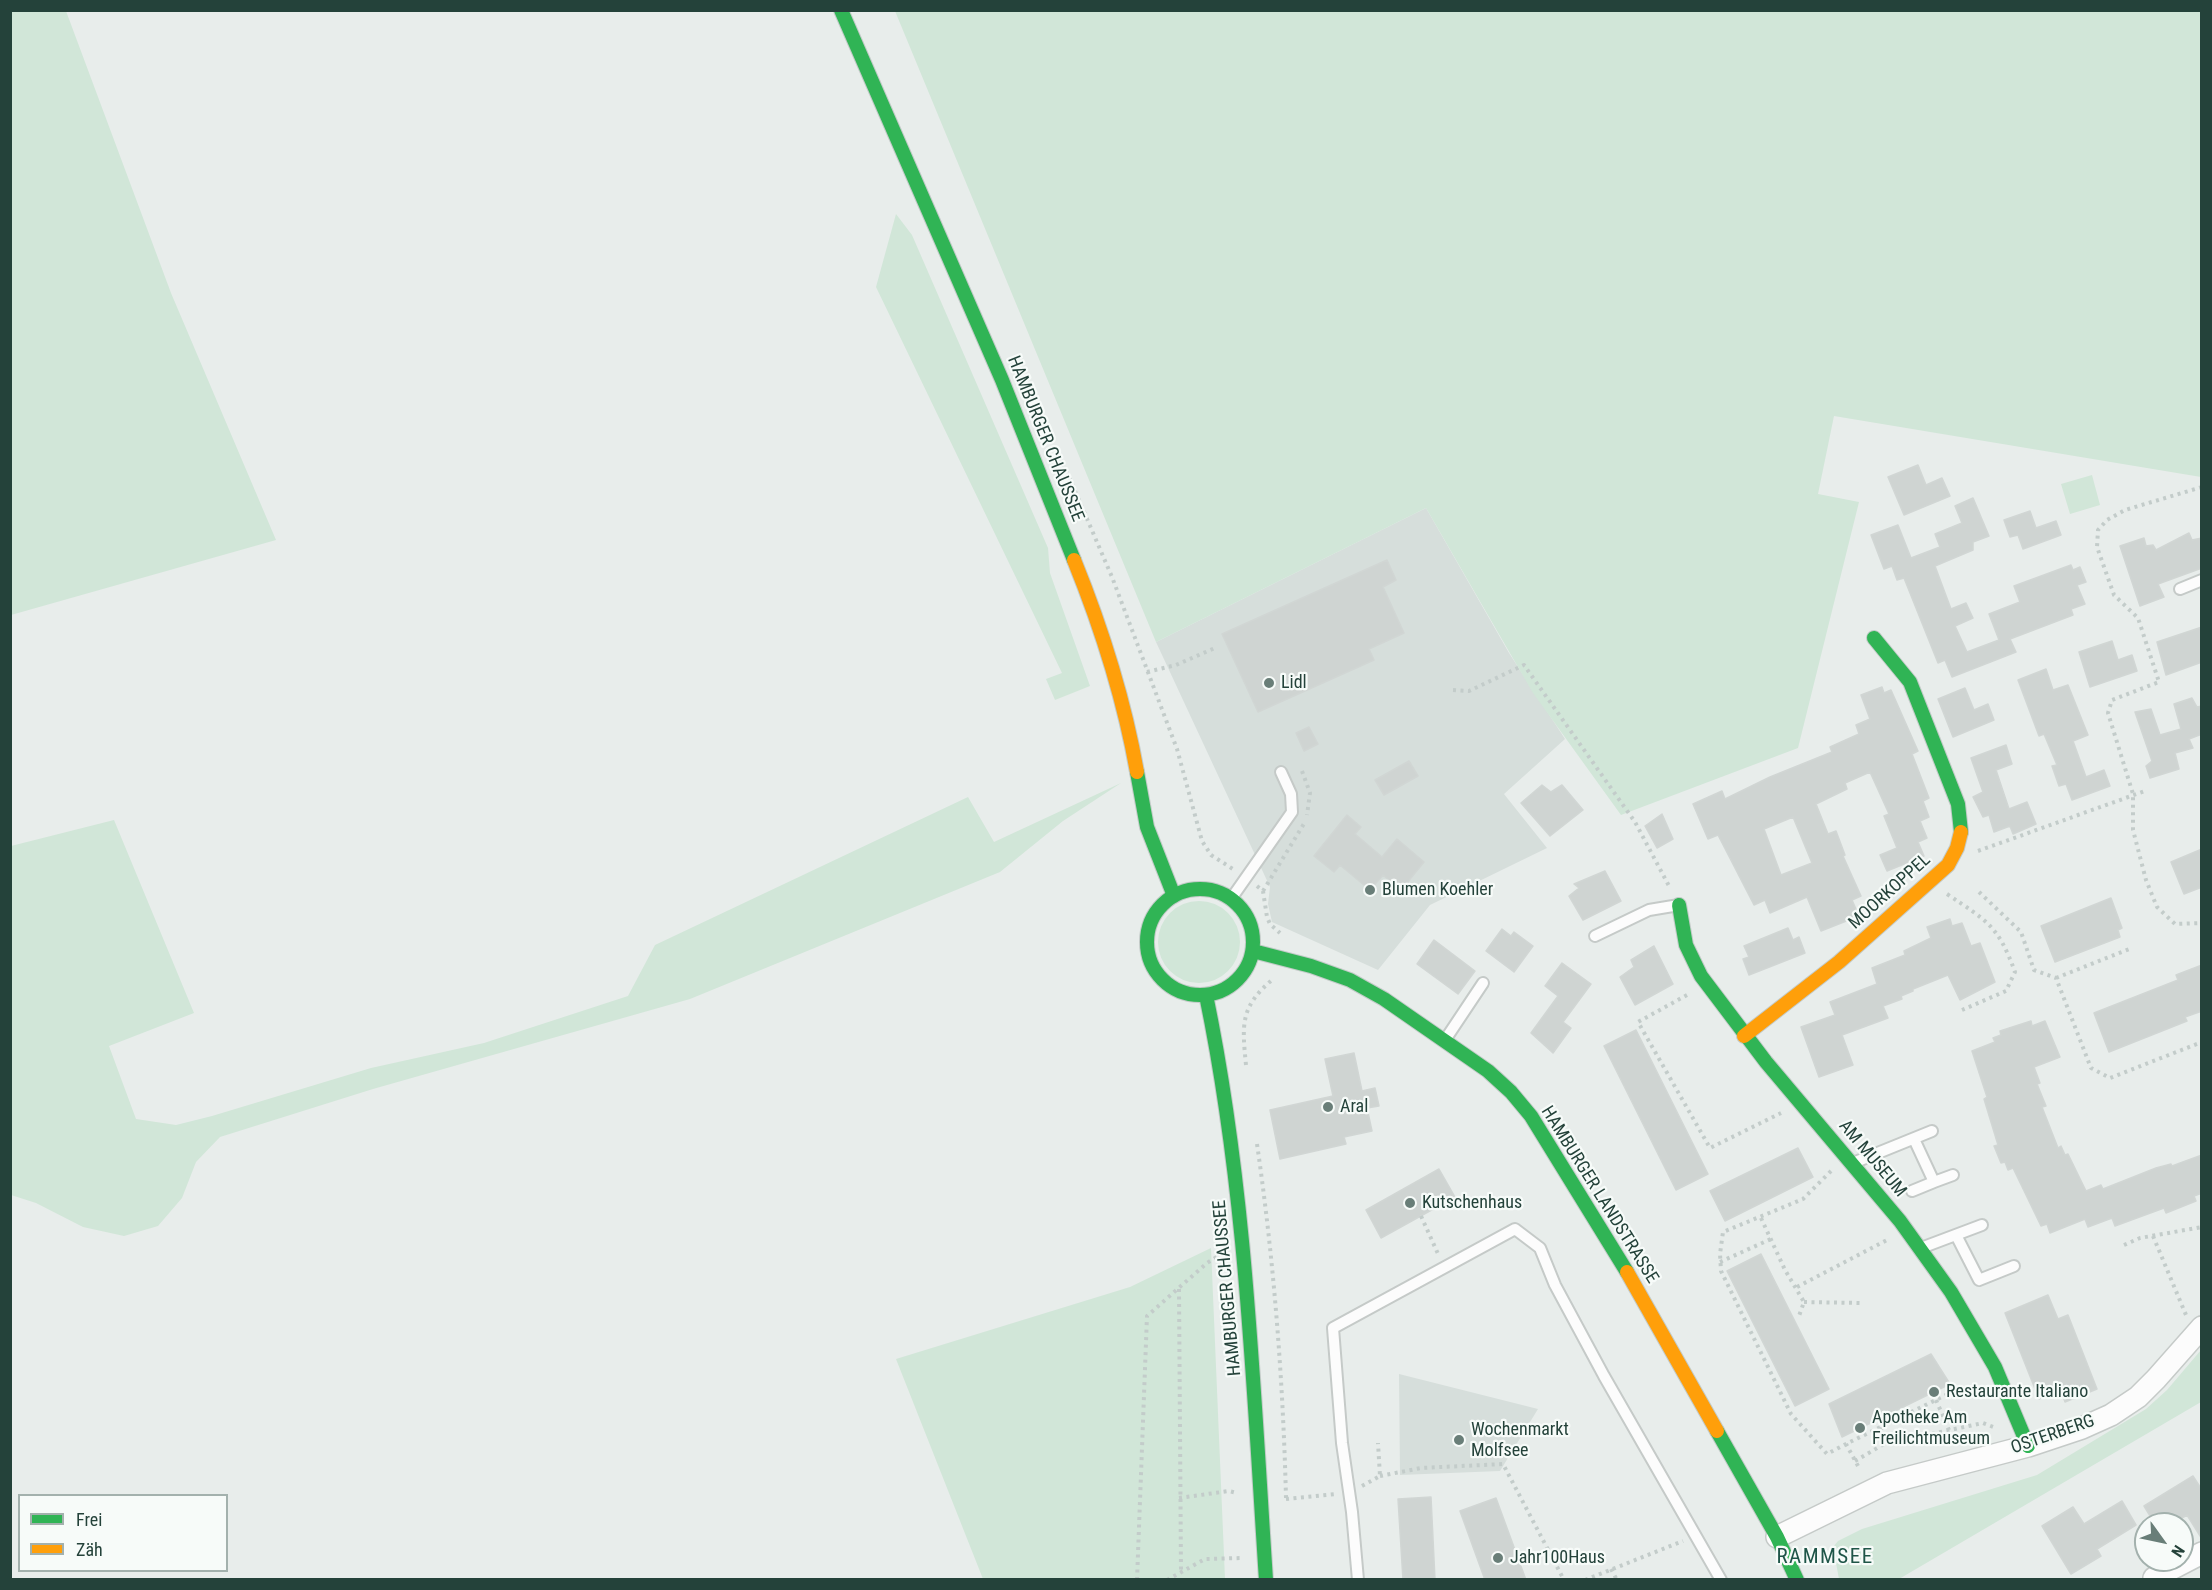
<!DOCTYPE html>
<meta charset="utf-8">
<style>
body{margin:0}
#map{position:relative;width:2212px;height:1590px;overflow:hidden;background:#e8edeb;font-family:"Roboto Condensed",sans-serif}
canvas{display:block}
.frame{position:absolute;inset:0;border:12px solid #24423a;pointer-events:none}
.legend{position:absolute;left:18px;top:1494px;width:210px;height:78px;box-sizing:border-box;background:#f7fbf9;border:2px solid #a3b1ad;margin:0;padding:8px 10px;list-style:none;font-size:18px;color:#24423a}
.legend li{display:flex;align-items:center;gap:12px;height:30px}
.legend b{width:30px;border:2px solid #a3b1ad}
.north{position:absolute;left:2134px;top:1512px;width:60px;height:60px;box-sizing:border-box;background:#f7fbf9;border:2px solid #a3b1ad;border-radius:50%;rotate:123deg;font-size:16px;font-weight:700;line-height:24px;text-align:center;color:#24423a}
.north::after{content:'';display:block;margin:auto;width:21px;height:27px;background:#697e78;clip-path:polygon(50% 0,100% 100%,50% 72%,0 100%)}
</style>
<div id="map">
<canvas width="2212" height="1590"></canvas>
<div class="frame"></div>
<ul class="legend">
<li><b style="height:8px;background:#30b455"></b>Frei</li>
<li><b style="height:8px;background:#ff9f0a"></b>Zäh</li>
</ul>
<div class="north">N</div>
</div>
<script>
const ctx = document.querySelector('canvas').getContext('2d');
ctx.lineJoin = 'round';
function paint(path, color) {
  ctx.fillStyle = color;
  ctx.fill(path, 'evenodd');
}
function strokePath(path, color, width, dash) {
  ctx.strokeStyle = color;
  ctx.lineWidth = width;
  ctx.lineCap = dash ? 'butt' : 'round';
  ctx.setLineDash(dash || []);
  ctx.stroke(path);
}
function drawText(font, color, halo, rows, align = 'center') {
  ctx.font = font + ' "Roboto Condensed",sans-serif';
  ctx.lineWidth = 4.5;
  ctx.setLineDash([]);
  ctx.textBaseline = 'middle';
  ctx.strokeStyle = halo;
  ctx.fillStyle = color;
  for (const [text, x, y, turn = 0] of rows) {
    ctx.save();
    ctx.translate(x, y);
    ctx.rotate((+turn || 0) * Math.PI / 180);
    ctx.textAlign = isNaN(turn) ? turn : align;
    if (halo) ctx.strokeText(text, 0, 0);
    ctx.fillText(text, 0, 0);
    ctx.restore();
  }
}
paint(new Path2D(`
 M1426,508l83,145 56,86 -61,55 43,54 -117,57 -52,65 -106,-48 -4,-18 2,-17 -114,-245z
 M1399,1374l139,35 -38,62 -100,4z`), '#d6dedb');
paint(new Path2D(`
 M11,10l55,1 105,282 105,247 -265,75z
 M895,11h1306v466l-367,-61 -16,78 41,8 -61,246 -177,67 -88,-122 -107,-185 -270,134z
 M896,214l16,21 136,313 2,25 40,113 -35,14 -9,-21 16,-6 -186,-386z
 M2092,475l8,30 -30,9 -9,-30z
 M1121,783l-58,38 -63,51 -310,127 -317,90 -153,48 -24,25 -14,36 -24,28 -34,10 -41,-9 -47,-24 -25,-8v-349l103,-26 80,193 -85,33 27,73 40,6 36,-9 159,-48 113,-25 144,-47 27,-51 313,-148 26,45z
 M1158 942a41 41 0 1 1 82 0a41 41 0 1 1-82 0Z
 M1211,1248l14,331h-242l-87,-220 234,-72z
 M2201,1350v52l-302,177h-60l-6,-32 5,-6 24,-12 175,-54 109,-66 21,-19z`), '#d1e6d8');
const building = new Path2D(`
 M1918,465l8,20 16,-7 8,18 -46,19 -16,-38z
 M1973,498l16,38 -16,6v8l-38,16 16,43 15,-6 7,15 -18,8 12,26 32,-12 -10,-26 31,-12 -6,-16 57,-21 2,5 7,-3 6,15 -9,3 8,19 -14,5 2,6 -63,24 6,13 -64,25 -7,-17 -7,3 -34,-85 -7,2 -5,-14 -8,3 -13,-34 27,-10 13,33 29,-11 -5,-13 27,-11 -7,-17z
 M2030,511l6,17 20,-7 5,14 -38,14 -5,-14 -8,2 -6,-17z
 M2189,533l3,7 10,-2v30l-44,16 6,13 -24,9 -20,-60 24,-8 2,8 7,-1 3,5z
 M1387,560l9,20 -13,7 21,46 -35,16 5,11 -116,52 -36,-78z
 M2202,627v35l-36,13 -9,-33z
 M2112,641l6,19 14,-5 5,16 -47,16 -11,-35z
 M2046,669l7,21 15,-5 20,50 -15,6 13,36 18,-7 6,16 -38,14 -6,-16 -7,2 -7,-20 5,-1 -13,-31 -5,2 -21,-56z
 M1882,687l2,6 7,-3 27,61 -6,3 17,44 -6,3 6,16 -9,4 7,17 -9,4 6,14 -37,15 -7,-16 17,-7 -13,-32 5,-2 -19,-42 -25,11 2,6 -31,15 12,30 8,-3 9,24 -2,1 18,40 -9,4 7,16 -38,15 -14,-34 -37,16 -5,-13 -11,5 -36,-70 -10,4 -15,-35 29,-13 3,8 45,-22 62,-25 -2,-5 29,-13 -3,-9 14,-6 -9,-24zM1793,817l19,46 -31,12 -17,-46z
 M1965,688l9,22 14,-6 6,16 -41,17 -15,-38z
 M2192,698l5,9 5,-1v28l-13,5 4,9 -18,5 4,16 -29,9 -4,-12 6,-5 -17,-49 16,-3 9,26 21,-6 -7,-25z
 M1309,727l9,17 -14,7 -8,-18z
 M2006,745l6,19 -16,6 13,39 18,-7 9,22 -23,10 -3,-8 -16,6 -5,-17 -6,2 -10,-20 10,-5 -12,-34z
 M1409,761l9,15 -34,19 -9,-15z
 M1542,785l9,7 11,-7 21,25 -33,26 -29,-33z
 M1662,814l11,25 -16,9 -12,-22z
 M1347,815l14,12 -6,7 27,23 15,-18 27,23 -23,28 -18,-15 -13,15 -30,-25 -6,7 -20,-16z
 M2202,849v38l-18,7 -13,-32z
 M1605,871l16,30 -38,19 -14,-24 10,-8 -5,-4z
 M2111,898l11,30 -4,2 2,7 -65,25 -14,-36z
 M1950,919l2,7 10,-3 9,23 9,-3 15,39 -35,18 -12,-25 -35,14v2l-12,5 1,3 -19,7 5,12 -46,17 11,30 -34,12 -18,-50 34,-12 -5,-13 47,-18 -5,-16 33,-13 -1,-4 27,-13 -4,-11z
 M1788,928l5,12 6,-3 6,16 -56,22 -6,-16 6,-2 -5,-11z
 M1502,929l9,7 3,-4 19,14 -19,26 -28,-21z
 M1434,940l41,31 -17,23 -41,-30z
 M1654,946l19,38 -38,21 -15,-28 14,-10 -3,-7z
 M1562,963l29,21 -28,38 8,6 -18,25 -22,-20 27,-37 -13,-10z
 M2202,965v46l-17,6 2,4 -78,31 -15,-39 84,-33 -2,-5z
 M2031,1021l1,5 13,-5 15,36 -26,10 6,16 -3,1 9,22 -4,1 16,41 3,-2 4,9 3,-1 18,37 15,-6 2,4 53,-21 15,-4 1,2 30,-11v38l-8,3 2,5 -30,12 -2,-5 -49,18 -3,-8 -24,9 -3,-8 -35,14 -3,-9 -6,2 -28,-58 -5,2 -3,-8 -4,1 -7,-17 4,-1 -14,-46 3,-2 -15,-46 23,-9 -2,-4 8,-3 -1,-4z
 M1636,1030l72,144 -32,16 -72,-144z
 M1354,1053l8,38 13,-3 4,18 -12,2 5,23 -28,6 2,7 -66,15 -10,-49 63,-14 -8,-37z
 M1798,1148l15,29 -88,44 -15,-30z
 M1439,1169l16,28 -74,41 -15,-28z
 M1761,1254l68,135 -34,17 -68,-135z
 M2048,1295l10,24 10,-4 29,74 -32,13 -4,-12 -22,9 -34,-86z
 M1931,1354l19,30 -108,53 -13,-33z
 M2193,1476l9,14v49l-15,-24 -15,9h-17l-11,-18z
 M1431,1497l4,83h-32l-5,-81z
 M1496,1498l30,82h-41l-25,-69z
 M2122,1501l14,24 -39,24 4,7 -30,18 -29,-48 31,-19 11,17z`);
paint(building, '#cfd4d2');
strokePath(building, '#d1d6d4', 1.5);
const lane = new Path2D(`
 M2180,589l22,-9
 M1231,899l61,-87 -1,-18 -10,-22
 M1595,936l54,-26 30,-5
 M1445,1040l38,-57
 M1853,1163l79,-32
 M1934,1182l19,-7
 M1912,1191l22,-9 -20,-43
 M1956,1235l23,45 35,-14
 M1921,1248l61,-23
 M1358,1580l-6,-68 -10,-69 -9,-115 182,-99 25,19 15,37 49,91 117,204`);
const street = new Path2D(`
 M1777,1537l110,-54 141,-37 54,-18 29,-13 27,-18 18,-18 46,-52
 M2154,1578l48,-25`);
const fast = new Path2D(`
 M841,10l161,370 72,180
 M1874,638l36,44 48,122 3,28
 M1137,772l10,55 27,69
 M1147 942a53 53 0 1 1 106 0a53 53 0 1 1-106 0Z
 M1679,905l7,40 15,31 65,86 134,159 51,71 44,75 33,79
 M1253,951l58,15 39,14 34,19 104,72 23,21 20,24 96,156
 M1206,995c40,193 47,389 60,585
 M1717,1431l60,106 20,43`);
const slow = new Path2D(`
 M1074,560c28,69 50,139 63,212
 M1744,1036l95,-74 109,-97 9,-17 4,-16
 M1627,1272l90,159`);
strokePath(lane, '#c5cac8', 14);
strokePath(street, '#c5cac8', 24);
strokePath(fast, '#c3cbc8', 16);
strokePath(slow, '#c3cbc8', 16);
strokePath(new Path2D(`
 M1060,456l52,121 65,172 25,92 9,14 25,16
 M2202,487l-77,23 -18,10 -9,10 -1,17 17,48 24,23 21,64 -47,18 -4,13 25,81v36l13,50 11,27 18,17 27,-1
 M1147,672l29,-7 39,-17
 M1453,690l16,1 55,-26 111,157 34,64
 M1302,771l8,22 -3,22
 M1978,851l167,-60
 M1257,886l6,5 4,26 3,7 10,9
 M1263,891l42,-69
 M1979,892l42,40 13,38 22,8 35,90 19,10 92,-36
 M1947,894c40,27 51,31 68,78l-9,19 -44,19
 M2056,978l76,-30
 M1687,995l-49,27 72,126 71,-35
 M2202,1022v5
 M1246,1065c-4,-41 -6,-58 27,-86
 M1257,1144c17,117 26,235 29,354
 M1831,1171l-28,28 -80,33 -3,22 1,17 70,143 36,40 19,-10
 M1421,1216l18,40
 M1761,1218l24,52 19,32 -5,14
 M2153,1236l33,79
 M2124,1245l16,-7 62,-11
 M1720,1262l51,-23
 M1797,1287l90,-47
 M1179,1289l2,283
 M1804,1302l56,1
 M1936,1400l13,30
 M1881,1427l7,16
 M1855,1461l29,-17 99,-21 13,5
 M1858,1466l-12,-22 104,-51 33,-2
 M1380,1476l41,-8 82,-4 61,116
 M1362,1486l18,-10 -2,-33
 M1179,1498l50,-7 8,2
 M1286,1499l50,-5
 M1611,1569l6,11
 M1137,1580l10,-264 60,-53 16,-10
 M1167,1580l38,-21 37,-1
 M1585,1580l98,-39`), '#c3ccca', 4, [3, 4.5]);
strokePath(lane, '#fcfcfc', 10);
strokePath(street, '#fcfcfc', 21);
strokePath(fast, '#30b455', 14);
strokePath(slow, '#ff9f0a', 14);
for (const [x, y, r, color] of [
 [1269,683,6,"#697e78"],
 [1370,890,6,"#697e78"],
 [1328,1107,6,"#697e78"],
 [1410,1203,6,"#697e78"],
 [1934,1392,6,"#697e78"],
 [1860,1428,6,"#697e78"],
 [1459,1440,6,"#697e78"],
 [1498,1558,6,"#697e78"]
]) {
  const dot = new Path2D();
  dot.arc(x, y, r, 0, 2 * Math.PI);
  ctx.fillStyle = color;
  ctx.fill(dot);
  strokePath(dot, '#f7fbf9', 2);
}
drawText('18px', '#24423a', '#f7fbf9', [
 ["HAMBURGER CHAUSSEE",1045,439,68],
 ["MOORKOPPEL",1890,892,-42],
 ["AM MUSEUM",1872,1159,50],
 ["HAMBURGER LANDSTRASSE",1599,1195,58],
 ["HAMBURGER CHAUSSEE",1228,1288,-95],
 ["OSTERBERG",2053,1435,-19]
]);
drawText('18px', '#24423a', '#f7fbf9', [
 ["Lidl",1281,683],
 ["Blumen Koehler",1382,890],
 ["Aral",1340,1107],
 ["Kutschenhaus",1422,1203],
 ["Restaurante Italiano",1946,1392],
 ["Apotheke Am",1872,1418],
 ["Freilichtmuseum",1872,1439],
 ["Wochenmarkt",1471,1430],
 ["Molfsee",1471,1451],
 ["Jahr100Haus",1510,1558]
], 'left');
ctx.letterSpacing = '1.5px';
drawText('21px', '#1f5548', '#f7fbf9', [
 ["RAMMSEE",1825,1558]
]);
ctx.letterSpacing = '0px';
</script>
